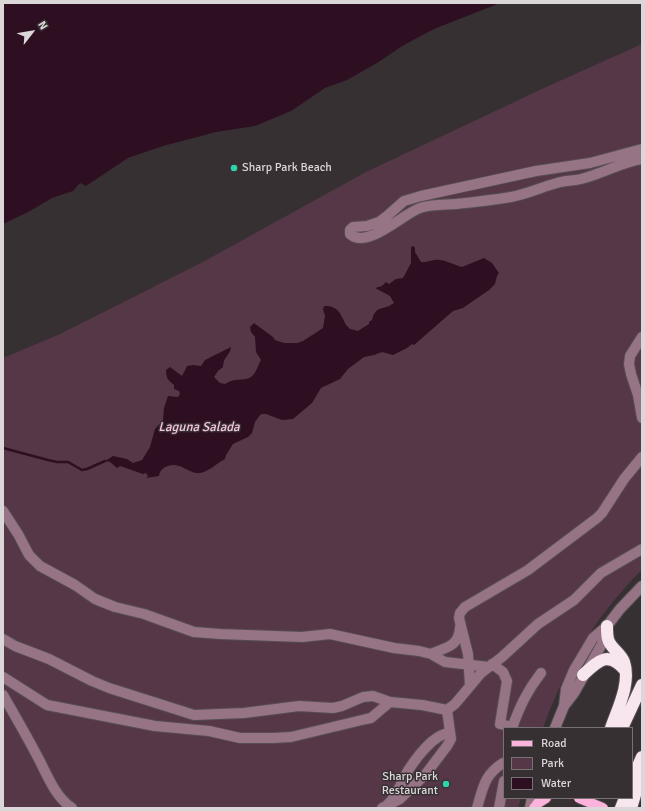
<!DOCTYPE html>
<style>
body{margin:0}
#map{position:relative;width:645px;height:811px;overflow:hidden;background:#373033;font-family:Signika,sans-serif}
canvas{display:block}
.frame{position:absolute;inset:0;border:4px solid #dbd6d8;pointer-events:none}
.legend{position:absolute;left:503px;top:727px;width:130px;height:72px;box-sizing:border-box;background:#373033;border:1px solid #797275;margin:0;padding:5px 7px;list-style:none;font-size:12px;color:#dbd6d8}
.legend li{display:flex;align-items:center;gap:8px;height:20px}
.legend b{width:20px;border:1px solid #797275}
.north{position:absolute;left:12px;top:12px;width:40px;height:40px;-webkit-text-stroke:3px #373033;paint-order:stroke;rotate:59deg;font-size:11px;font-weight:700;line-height:16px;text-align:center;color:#dbd6d8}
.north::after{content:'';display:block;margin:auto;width:14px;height:18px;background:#dbd6d8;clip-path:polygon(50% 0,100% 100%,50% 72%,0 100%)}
</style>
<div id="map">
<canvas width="645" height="811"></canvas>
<div class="frame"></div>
<ul class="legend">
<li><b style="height:5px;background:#fdb3db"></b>Road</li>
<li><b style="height:11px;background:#553747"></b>Park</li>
<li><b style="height:11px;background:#2e0f22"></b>Water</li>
</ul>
<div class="north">N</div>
</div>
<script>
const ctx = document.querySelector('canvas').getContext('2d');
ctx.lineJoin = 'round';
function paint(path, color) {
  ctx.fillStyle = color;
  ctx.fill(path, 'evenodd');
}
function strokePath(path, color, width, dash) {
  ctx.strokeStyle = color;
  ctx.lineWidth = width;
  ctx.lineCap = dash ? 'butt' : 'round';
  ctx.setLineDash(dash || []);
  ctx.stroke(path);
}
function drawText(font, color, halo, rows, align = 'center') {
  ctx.font = font + ' Signika,sans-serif';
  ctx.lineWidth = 3;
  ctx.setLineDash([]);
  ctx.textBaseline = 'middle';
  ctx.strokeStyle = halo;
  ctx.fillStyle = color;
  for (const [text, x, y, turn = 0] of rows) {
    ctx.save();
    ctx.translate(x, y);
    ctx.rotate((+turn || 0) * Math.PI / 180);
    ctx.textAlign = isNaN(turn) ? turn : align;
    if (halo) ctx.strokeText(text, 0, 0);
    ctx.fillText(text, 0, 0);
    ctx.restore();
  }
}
paint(new Path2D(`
 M642,44v526c-7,6 -13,13 -19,20 -35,39 -62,88 -80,138h-39v70h17l-3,10h-515v-450l55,-23 143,-72 165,-91 178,-84z`), '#553747');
paint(new Path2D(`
 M3,3h497l-66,26 -30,16 -27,18 -30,17 -22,8 -34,23 -36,15 -39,6 -53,14 -35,12 -42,28 -6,-3 -7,8 -21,7 -22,13 -27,13z
 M413,246l2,2v4l6,10c6,1 12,-3 19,-2 8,1 15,5 22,7l22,-9 8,5 7,10 -2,3 -2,8 -6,6 -26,18 -10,3 -39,34 -2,-1 -5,4 -14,7 -11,-3 -8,3 -10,2 -16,12 -8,10 -19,9 -9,15 -19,16 -11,1 -16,-6h-4l-2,1 -5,7 -3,11 -4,4 -15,7 -7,11 -1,4c-8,4 -17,13 -25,14 -8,1 -14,-5 -21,-7 -8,-3 -19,1 -20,10l-13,2 2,-2 -2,-3 -3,1 -23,-8 -3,2 -7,-6 -5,-1 8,-5 14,3 6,4 9,-3 8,-13 5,-18 8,-9 1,-12 4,-12 10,1 2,-3 -1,-3 -5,-2v-4c-6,-5 -8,-7 -8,-15l4,-3 12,9 5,-10 6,-1 8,1 4,-6 26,-13c-1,9 -7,8 -8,20l-5,4 -4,6 6,6 5,1c10,-7 18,-2 26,-7 5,-3 7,-12 10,-17l-5,-8 -1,-15 -4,-5 -1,-5 4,-4 19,14 2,3 9,3h13l6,-2 20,-13 2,-12 -2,-7 1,-3c12,-1 16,6 20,15 1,3 4,6 6,8l8,2 11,-7v-2l3,-2c4,-16 12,-9 22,-17l-4,-7 -15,-8 7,-2 4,-4 3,2 7,-5 7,-1 8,-15v-16z`), '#2e0f22');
strokePath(new Path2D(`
 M3,448l45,12 9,2h11l14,8 5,-1 18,-8`), '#2e0f22', 2.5);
const minor = new Path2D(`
 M642,149l-52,14 -54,8 -115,25 -17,5 -17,15 -8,6 -12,4 -14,1 -3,3v4c17,16 54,-21 70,-26 12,-4 25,-3 36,-4 19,-2 37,-4 55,-7 16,-3 31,-10 46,-14 8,-3 16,-2 24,-4 21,-5 40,-17 61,-20
 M642,337l-12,19 -1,8 2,10 7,21 4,23
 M3,511l15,23 11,21 11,11 35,19 20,14 20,8 29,7 50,18 26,2 82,3 28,-3 64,14 25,3 12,3 14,8 44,5
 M3,639l12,7 34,13 43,22 17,7 85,27 50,-2 55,-7 34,2 9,-2 21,-9 10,-1 17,6
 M431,654c15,-7 28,-7 29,-27
 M492,664l11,8 4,9 -7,43 13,3
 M3,677l44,28 108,21 54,5 31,7h33l18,-1 71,-17 9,-2 19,-16 32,3 25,5 4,29 -4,7 -22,29 -25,24 -18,9
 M470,686l-2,-32 -9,-36 1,-5 5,-6 63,-37 69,-52 5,-5 22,-34 18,-22
 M3,695c11,19 22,38 32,57 11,19 18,43 37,56
 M564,706l2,-17 8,-19 19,-32 14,-12 13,-17 22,-23
 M447,710l8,-6 26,-31 21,-16 36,-33 36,-24 27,-27 41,-24
 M512,728c8,-22 15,-37 29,-55
 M555,728l9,-22 10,-13 28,-49 4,-15
 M388,804c11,-10 13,-23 21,-35 8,-12 26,-36 41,-36
 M477,808c6,-20 7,-33 26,-45
 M499,808l5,-27
 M530,808l2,-10`);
const major = new Path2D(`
 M534,808l4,-5 8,-5`);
const highway = new Path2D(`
 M607,626c0,4 0,9 1,13 2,9 13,14 16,23 7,21 -6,46 -13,66
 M583,675c15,-14 25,-25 42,-5
 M622,728l20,-43
 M632,780l10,-23
 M621,808l4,-10
 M631,808l11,-36`);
strokePath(minor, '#554e51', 12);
strokePath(major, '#554e51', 12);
strokePath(highway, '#554e51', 14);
strokePath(minor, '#977386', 10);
strokePath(major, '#fdb3db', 10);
strokePath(highway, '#f8e6ef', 12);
const majorBridge = new Path2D(`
 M579,798l24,10`);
strokePath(majorBridge, '#554e51', 12, []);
strokePath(majorBridge, '#fdb3db', 10);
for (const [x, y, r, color] of [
 [234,168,4,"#30d4aa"],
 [446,784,4,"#30d4aa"]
]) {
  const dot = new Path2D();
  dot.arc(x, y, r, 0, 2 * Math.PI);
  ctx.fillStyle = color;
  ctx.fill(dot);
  strokePath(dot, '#373033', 1.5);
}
drawText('12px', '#dbd6d8', '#373033', [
 ["Sharp Park Beach",242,168],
 ["Sharp Park",438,777,"right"],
 ["Restaurant",438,791,"right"]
], 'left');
drawText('italic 13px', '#fac5e1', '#373033', [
 ["Laguna Salada",199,428]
]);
</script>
